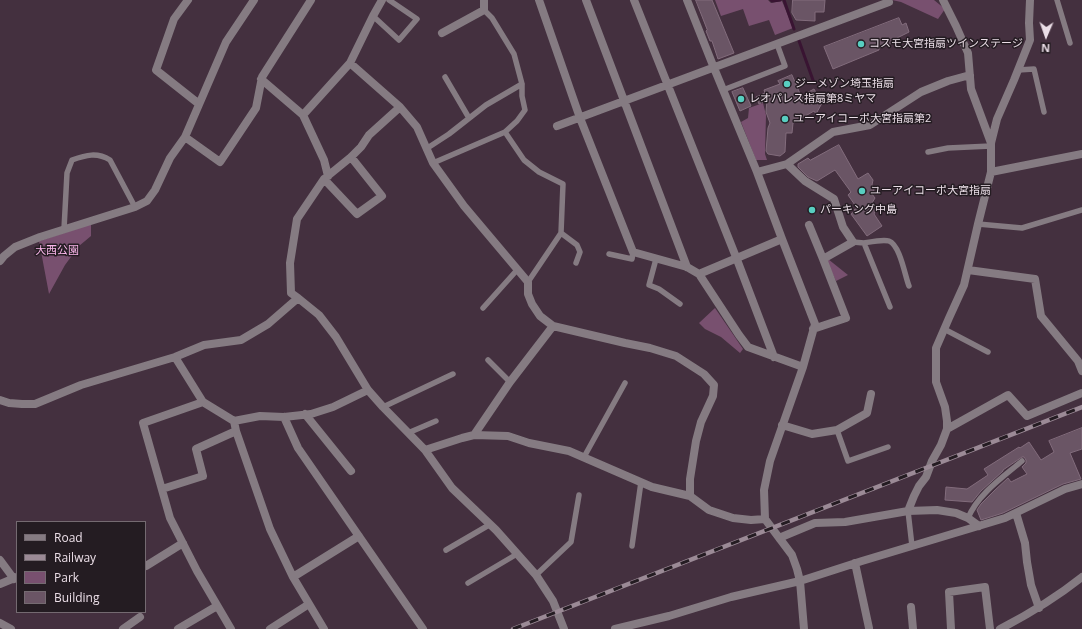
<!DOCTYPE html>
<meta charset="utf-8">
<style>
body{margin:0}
#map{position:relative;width:1082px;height:629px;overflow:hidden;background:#44303f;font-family:"Open Sans",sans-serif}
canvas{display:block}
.legend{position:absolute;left:16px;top:521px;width:130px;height:92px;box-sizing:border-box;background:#241c22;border:1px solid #746a71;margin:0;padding:5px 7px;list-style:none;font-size:12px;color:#ebdee7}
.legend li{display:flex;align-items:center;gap:8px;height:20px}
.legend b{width:20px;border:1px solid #746a71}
.north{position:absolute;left:1026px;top:16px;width:40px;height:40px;-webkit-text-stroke:3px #241c22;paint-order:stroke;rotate:182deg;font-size:11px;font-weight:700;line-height:16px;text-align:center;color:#ebdee7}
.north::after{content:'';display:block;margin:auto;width:14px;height:18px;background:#ebdee7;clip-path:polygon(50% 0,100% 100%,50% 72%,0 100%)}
</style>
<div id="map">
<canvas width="1082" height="629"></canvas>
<ul class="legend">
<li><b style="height:5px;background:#857b82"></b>Road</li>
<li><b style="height:5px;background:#9b8a96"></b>Railway</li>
<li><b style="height:11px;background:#78506f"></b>Park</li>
<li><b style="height:11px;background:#6a5565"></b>Building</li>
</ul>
<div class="north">N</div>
</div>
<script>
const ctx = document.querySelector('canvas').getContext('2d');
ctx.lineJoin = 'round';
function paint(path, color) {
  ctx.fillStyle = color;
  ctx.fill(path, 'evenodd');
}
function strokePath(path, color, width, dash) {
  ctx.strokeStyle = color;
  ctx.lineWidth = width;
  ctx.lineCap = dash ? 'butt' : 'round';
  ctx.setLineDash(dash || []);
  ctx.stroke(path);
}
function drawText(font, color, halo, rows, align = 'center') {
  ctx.font = font + ' "Open Sans","Noto Sans JP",sans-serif';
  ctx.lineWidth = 3;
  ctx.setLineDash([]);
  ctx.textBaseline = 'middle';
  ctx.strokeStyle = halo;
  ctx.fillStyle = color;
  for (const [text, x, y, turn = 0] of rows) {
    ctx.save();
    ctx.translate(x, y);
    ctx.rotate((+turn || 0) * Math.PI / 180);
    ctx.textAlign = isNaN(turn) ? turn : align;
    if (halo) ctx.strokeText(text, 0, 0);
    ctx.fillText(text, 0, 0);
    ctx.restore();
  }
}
paint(new Path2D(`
 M715,0h53l3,3 11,-2 11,27 -18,7 -6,-15 -20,6 -6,-17 -22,7z
 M892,0h42l11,9 -7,10 -37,-17z
 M763,103l3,12 -1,39 2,6h-11l-15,-38 7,-4 1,-10z
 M91,224v12l-12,10 -14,19 -16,29 -10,-53z
 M828,259l20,16 -12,6 -10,-21z
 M715,308l28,41 -3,4 -19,-16 -16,-8 -6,-6z`), '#78506f');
strokePath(new Path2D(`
 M771,0l1,1 8,-1
 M784,0l10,29
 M798,38l16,45`), '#391432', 3);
const building = new Path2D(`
 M696,0h16l22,53 -16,6 -6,-18h-2l-4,-10 1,-1z
 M793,0h32l-1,12h-9v9l-19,-1 -4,-7z
 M899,18l3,7 4,-2 3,9 -12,6 1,3 -19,7v2l-46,19 -9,-22z
 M792,75l9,21 13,-7 8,14 -6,11 -2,-3 -21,12 -1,10h-6l-1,19 -5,4 -12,-2 -2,-3 2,-23 2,-5 -4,-11 1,-12 -8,4 -3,-7 9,-4 -1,-3 16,-6 -2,-3z
 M743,88l8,18 -11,5 -8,-19z
 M839,145l19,34 10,-6 5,7 -1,5 2,5 -2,4 3,4 -3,5 4,6 -2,5 8,12 -15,10 -16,-22 4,-3 -1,-1 3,-2 -9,-13 3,-3 -16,-22 -18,11 -9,-4 -10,-10v-3l10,-6 2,2z
 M1082,428v21l-12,4 11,26 -18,5 -60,29 -22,7 -4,-10 4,-6 14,-14 13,-12 3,4 16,-8 -5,-7 4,-4v-3l-2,-3h-2l-19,13v1l-22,20 -9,11 -27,-2 1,-13 21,2 21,-14 -4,-6 35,-22 1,1 9,-6 12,18 13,-8 -5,-11z`);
paint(building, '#6a5565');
strokePath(building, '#826c7c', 1);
strokePath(new Path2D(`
 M1057,0l13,43
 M373,16l26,24 18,-21 -28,-19
 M1018,70l16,-1 10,43
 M445,77l24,41
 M723,90l62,-24 -8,-22
 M505,132l19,28 15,12 24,12 -2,49 16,12 3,7 -4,11
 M426,149l23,-15 37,-29 36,-21
 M928,152l20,-4 43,-2
 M433,163l72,-31 12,-11 8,-11 -3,-14v-12l-8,-30 -22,-36 -8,-8
 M978,224l44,4 60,-18
 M64,229l3,-56 5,-13c14,-5 25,-8 38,0l25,47
 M853,242l11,1 26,64
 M864,243c6,-1 19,-4 25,-2 11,4 16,35 20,45
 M609,254l23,5 1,-7
 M656,259l-7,26 10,4 21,15
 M528,282l33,-49
 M483,308l34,-38
 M944,329l44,23
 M488,360l22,22
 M383,407l70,-33
 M837,430l11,31 40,-14
 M408,433l28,-12
 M584,457l41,-74
 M908,511l4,35
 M968,518c10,-24 35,-41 54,-57
 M632,546l9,-64
 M446,550l43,-25
 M536,575l35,-33 8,-47
 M468,583l49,-29`), '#857b82', 5.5);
strokePath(new Path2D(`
 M188,0l-14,19 -18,51 43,34
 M539,0l41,118 53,134 54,15 12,7 83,-35
 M586,0l101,267
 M634,0l102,257 38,100
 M687,0l27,68 43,104 25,67 33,85 -12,43 -33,94 -6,29 1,29 27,36 5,14 3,12 4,48
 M943,0l13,26 12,27 3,36 20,54
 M442,33l42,-23v-10
 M350,63l50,44 17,20 16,36 31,43 64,76v12l4,10 8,12 13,10 72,17 25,5 26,8 28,18 10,11 -1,11 -12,26 -5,19 -6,38v17
 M261,79l42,36 47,-52 23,-47 9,-16
 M303,115l21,45 4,16
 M557,126l332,-124
 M185,137l35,25 36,-54 6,-31 49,-77
 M787,164l46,-32 37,-7 51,-33 27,-11 22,-6
 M757,172l30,-8 18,17 29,18 9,28 10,15 -30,17 23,59 -33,11
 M991,172l91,-18
 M324,179l33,35 25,-18 -31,-39
 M809,225l14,34
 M0,261l4,-5 11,-9 25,-10 95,-30 12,-6 8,-11 15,-32 15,-21 41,-95 28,-42
 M968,270l67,9 6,37 37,45 4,10
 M699,274l40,61 9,12 55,20
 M298,298l21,17 17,22 32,53 15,17 42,43 27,38 44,42 40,45 17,26 11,28
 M175,357l28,45 31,19 26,-5 24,1 27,-3 22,-7 35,-17
 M0,400l9,3 13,1h13l46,-19 94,-28 29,-12 37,-5 27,-16 30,-26 -7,-5 -1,-30 7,-44 27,-40 27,-22 10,-10 8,-12 31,-28
 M203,402l-60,21 27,95 27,53 34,58
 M305,414l46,57
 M284,417l14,31 125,181
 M234,421l2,10 34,98 23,48 31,52
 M782,425l30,9 25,-4 30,-17 4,-19
 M947,429l61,-34 19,21 55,-23
 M474,435l36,-53 43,-56
 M425,450l37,-12 12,-3 34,1 21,7 40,8 83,36 38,9 19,14 24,8 18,2 14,-1
 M162,489l41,-13 -7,-27 40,-18
 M908,511l6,-15 5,-10 7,-9 6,-16 9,-16 6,-16v-8l-2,-14 -9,-25v-34l13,-30 15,-33 14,-61 13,-52v-29l6,-24 17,-39 16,-40 -1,-17 1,-23
 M1016,513l9,30 2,19 4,23 8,23
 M779,538l36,-15 30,-1 63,-11 29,-1 19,3 12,5 11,8
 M0,560l14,19
 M855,563l14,65
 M146,566l37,-23
 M293,577l66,-41
 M0,584l17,-7
 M911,607l2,22
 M0,623l11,6
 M123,629l17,-12
 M178,629l39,-23
 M270,629l39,-25
 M615,629l54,-13 62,-19 69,-16 62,-20 143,-43 60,-29 17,-5
 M951,629l-2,-37 36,-5 5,42
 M1000,629c29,-15 57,-32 82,-52`), '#857b82', 8);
const rail = new Path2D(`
 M513,629l569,-222`);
strokePath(rail, '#9b8a96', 4.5);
strokePath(rail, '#241c22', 3, [9]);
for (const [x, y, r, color] of [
 [861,44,4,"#58cec1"],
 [787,84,4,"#58cec1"],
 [741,99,4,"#58cec1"],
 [785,119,4,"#58cec1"],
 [862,191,4,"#58cec1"],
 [812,210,4,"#58cec1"]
]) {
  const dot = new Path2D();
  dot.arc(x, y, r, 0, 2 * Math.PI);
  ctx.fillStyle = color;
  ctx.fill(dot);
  strokePath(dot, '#241c22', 1.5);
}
drawText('11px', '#ebdee7', '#241c22', [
 ["コスモ大宮指扇ツインステージ",869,44],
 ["ジーメゾン埼玉指扇",795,84],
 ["レオパレス指扇第8ミヤマ",749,99],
 ["ユーアイコーポ大宮指扇第2",793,119],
 ["ユーアイコーポ大宮指扇",870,191],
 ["パーキング中島",820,210]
], 'left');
drawText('11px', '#f9b5e9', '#241c22', [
 ["大西公園",57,251]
]);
</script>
